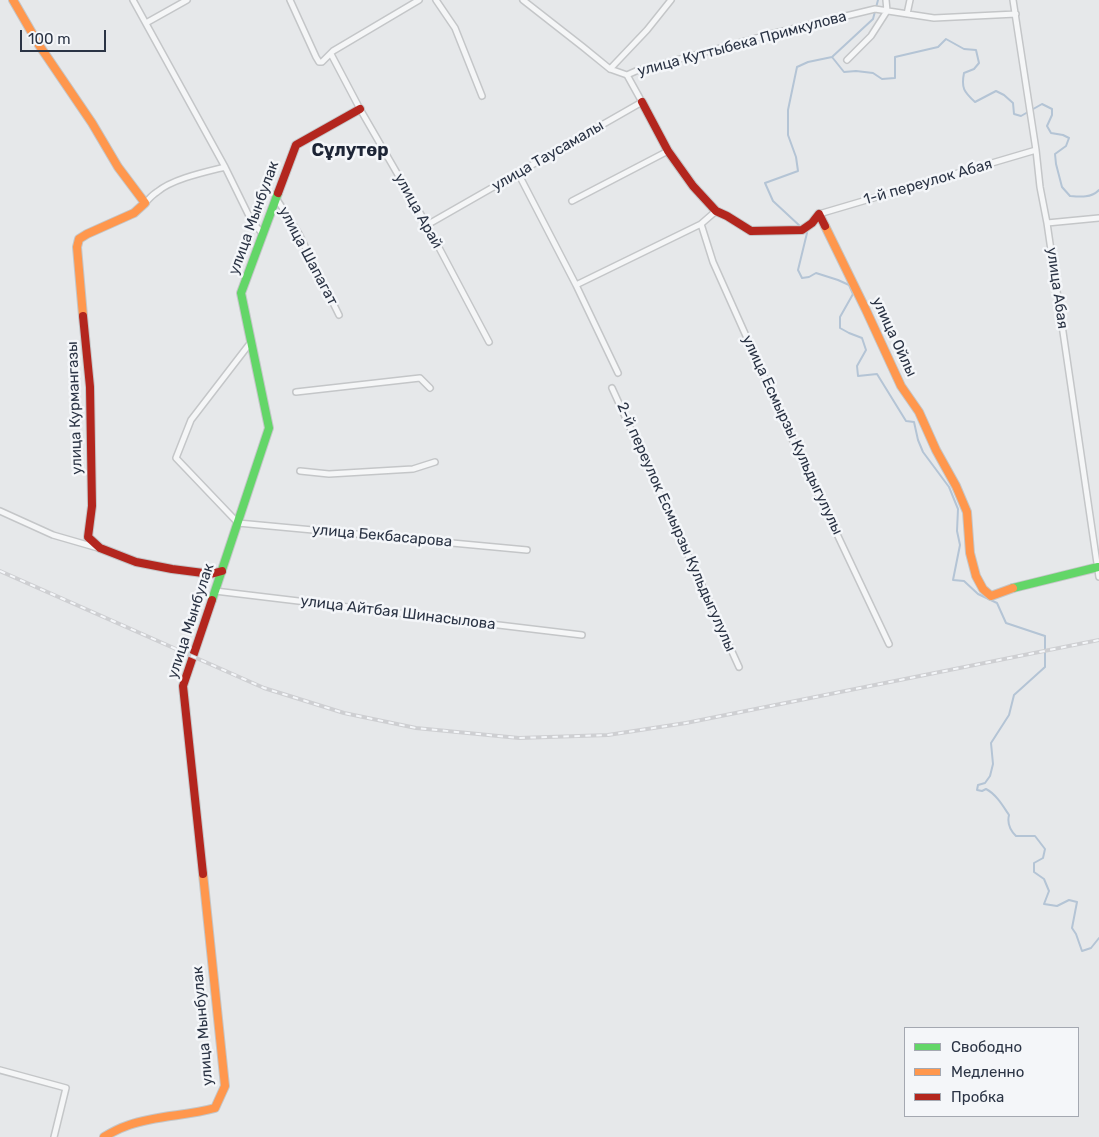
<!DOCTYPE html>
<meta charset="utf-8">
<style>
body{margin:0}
#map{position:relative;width:1099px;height:1137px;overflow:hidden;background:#e6e8ea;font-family:Rubik,sans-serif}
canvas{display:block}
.legend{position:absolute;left:904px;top:1027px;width:175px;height:90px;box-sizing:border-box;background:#f4f6f9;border:1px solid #a4a8b1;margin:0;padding:6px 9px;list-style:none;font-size:15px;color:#2b3445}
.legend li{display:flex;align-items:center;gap:10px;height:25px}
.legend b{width:25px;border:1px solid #a4a8b1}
.scale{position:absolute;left:20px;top:30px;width:86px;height:22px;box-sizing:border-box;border:2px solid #2b3445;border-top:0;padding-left:6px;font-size:15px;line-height:18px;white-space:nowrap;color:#2b3445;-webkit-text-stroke:4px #f4f6f9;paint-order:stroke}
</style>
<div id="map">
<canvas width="1099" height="1137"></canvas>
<ul class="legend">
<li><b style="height:6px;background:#63d668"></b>Свободно</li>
<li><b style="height:6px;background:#ff974d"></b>Медленно</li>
<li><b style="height:6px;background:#b3261e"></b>Пробка</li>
</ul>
<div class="scale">100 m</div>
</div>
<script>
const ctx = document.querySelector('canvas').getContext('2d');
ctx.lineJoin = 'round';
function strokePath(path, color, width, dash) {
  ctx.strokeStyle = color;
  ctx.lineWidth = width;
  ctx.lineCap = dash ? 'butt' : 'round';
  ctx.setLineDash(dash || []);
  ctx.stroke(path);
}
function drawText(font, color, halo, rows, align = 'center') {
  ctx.font = font + ' Rubik,sans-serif';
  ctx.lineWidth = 5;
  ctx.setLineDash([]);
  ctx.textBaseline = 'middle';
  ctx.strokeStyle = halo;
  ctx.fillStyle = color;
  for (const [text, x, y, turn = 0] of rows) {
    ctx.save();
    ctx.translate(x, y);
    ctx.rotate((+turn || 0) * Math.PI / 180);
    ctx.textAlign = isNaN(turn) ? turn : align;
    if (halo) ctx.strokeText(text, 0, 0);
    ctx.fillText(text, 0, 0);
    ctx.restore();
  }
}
strokePath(new Path2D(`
 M832,57l12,15 12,-1 17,2 9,6 13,-1v-21l43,-10 8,-8 18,10 12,1 3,13 -5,6 -10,4c-3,15 0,19 11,29l21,-11 8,4 9,8 1,11 7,2 21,-12 10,5v6l-5,11 4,7 12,2 6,3 -3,8 -11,8 1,10 6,23 8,9c11,1 21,2 29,-6
 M801,227l-28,-26 -8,-18 33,-12 -2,-14 -8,-22v-25l9,-43 11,-5 24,-5 41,-38 5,-19
 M805,231l2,2 -9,37 4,8 7,-1 7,-4 22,7 11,5 4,9 -13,23v11l9,5 13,5 4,12 -9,16 1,10 19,-2 29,47 8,1 4,18 5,12 26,35 9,22 -1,22 3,14 -7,35 11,1 14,13 19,9 9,20 39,13v31l-31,28 -5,20 -18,28 2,21 -3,12 -5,7 -7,2 -1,5 5,1 4,-2c10,5 17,17 23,26 -2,8 1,15 7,21h19l10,13 -2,9 -9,5v9l10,7 5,12 -5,13 13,2 12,-6 8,2 -5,26 4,6 6,17 9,-3 8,-10`), '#b4c4d5', 2);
const street = new Path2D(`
 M133,0l92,167 27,55 11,12
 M290,0l26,57 3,5h3l11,-11 86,-51
 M436,0l19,28 27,68
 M523,0l60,47 27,22 17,6 9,-4 135,-37 104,-25 59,9 82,-4
 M1013,0l23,150 4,37 7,36 52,354
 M907,14l3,-14
 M146,23l41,-23
 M331,54l29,55 67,116 62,117
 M847,60l24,-24 16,-25 -1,-11
 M610,69l37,-39 24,-30
 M518,173l58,112
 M276,198l23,36 40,81
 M572,201l96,-50
 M145,203c4,-4 7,-8 12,-11 15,-13 48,-20 68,-25
 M716,211l-15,13 12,38 80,179 96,203
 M819,214l217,-64
 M1047,223l52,-5
 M427,225l215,-123 -15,-27
 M251,342l-60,78 -15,38 62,65 289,27
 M618,373l-42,-88 125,-61
 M612,388l127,279
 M296,392l124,-14 10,10
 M300,471l29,3 84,-5 22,-7
 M0,511l53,24 45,13
 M215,591l367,44
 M0,1070l66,18 -12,49`);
const fast = new Path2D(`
 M1013,588l85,-21
 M212,600l57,-172 -28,-135 37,-100`);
const slow = new Path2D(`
 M13,0l26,45 53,78 26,44 27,36 -11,10 -47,21 -8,5 -2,8 6,69
 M825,226l41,84 35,76 18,26 17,38 20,36 11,26 3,41 6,23 7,13 8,7 22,-8
 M104,1137c8,-5 16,-9 25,-12 28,-10 58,-9 86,-17l10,-22 -22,-212`);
const jam = new Path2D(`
 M642,102l26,49 25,35 23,25 11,5 24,15 51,-1 10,-7 7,-9 6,12
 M278,193l18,-48 64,-36
 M83,316l7,71 2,119 -4,31 12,11 36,14 36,7 39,5 11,-3
 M203,874l-20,-188 29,-86`);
strokePath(street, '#c4c6c8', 8);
strokePath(fast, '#c4c6c8', 10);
strokePath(slow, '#c4c6c8', 10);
strokePath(jam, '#c4c6c8', 10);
strokePath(street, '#f5f6f7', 5);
strokePath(fast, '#63d668', 8);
strokePath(slow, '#ff974d', 8);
strokePath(jam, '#b3261e', 8);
const rail = new Path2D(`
 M0,571l264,117 80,25 72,15 103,10 89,-3 78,-12 413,-83`);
strokePath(rail, '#cecfd2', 4);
strokePath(rail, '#f4f6f9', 2, [5.5]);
drawText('15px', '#2b3445', '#f4f6f9', [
 ["улица Куттыбека Примкулова",742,44,-15],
 ["улица Таусамалы",548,156,-30],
 ["1-й переулок Абая",928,182,-16],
 ["улица Арай",418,211,61],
 ["улица Мынбулак",254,218,-70],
 ["улица Шапагат",308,256,62],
 ["улица Абая",1057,288,82],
 ["улица Ойлы",894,337,65],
 ["улица Курмангазы",75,408,-92],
 ["улица Есмырзы Кульдыгулулы",792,435,65],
 ["2-й переулок Есмырзы Кульдыгулулы",676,527,66],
 ["улица Бекбасарова",382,536,5],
 ["улица Айтбая Шинасылова",398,613,7],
 ["улица Мынбулак",191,621,-72],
 ["улица Мынбулак",203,1026,-95]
]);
drawText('bold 18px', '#1d2536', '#f4f6f9', [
 ["Сұлутөр",350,151]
]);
</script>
